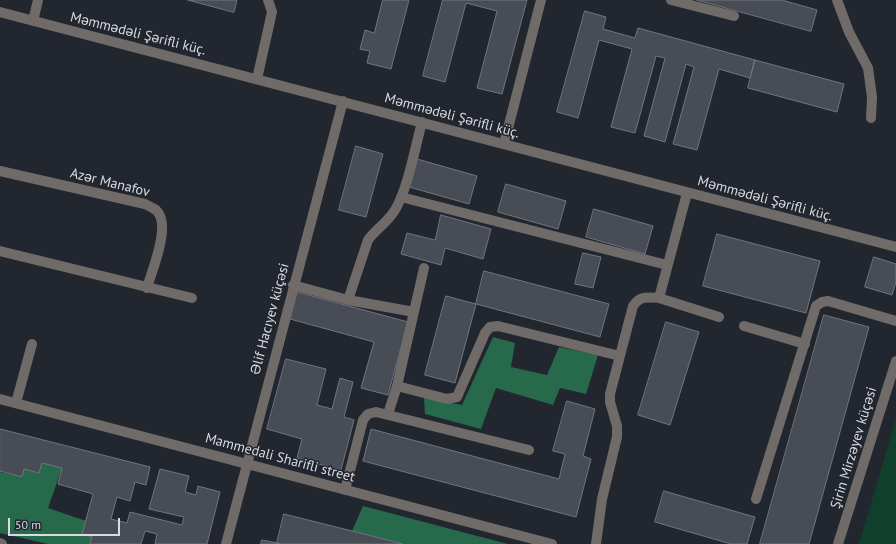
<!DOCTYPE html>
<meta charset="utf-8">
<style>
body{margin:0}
#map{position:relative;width:896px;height:544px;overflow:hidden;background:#22262f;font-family:"PT Sans",sans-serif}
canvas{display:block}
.scale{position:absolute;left:8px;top:518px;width:112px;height:18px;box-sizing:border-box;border:2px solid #d8dbe1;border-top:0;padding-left:5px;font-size:12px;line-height:14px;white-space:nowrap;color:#d8dbe1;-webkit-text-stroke:3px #22262f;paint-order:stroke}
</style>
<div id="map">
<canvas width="896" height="544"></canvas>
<div class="scale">50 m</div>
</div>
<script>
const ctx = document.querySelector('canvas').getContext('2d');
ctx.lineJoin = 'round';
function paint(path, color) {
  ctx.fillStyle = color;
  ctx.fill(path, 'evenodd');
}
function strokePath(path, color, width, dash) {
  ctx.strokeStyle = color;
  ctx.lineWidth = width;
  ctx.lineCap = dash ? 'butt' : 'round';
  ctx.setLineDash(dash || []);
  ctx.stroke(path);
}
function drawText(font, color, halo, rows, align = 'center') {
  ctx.font = font + ' "PT Sans",sans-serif';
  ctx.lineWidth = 3;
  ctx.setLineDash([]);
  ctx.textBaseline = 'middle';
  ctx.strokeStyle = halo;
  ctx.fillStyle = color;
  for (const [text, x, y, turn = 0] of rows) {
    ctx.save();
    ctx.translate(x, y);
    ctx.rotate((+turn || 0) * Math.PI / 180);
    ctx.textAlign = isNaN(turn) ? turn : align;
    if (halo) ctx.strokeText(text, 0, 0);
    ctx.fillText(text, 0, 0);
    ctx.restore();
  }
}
paint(new Path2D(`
 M896,418v126h-37z`), '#103f2b');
paint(new Path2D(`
 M493,337l22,6 -4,24 36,8 12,-28 39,8 -12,39 -26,-6 -7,17 -57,-17 -15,41 -56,-15 -1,-16 38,7z
 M42,463l20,5 -14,40 38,13 6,16 -2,7h-42l-48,-11v-61l22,5 2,-8 15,4z
 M363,506l145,38h-105l-51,-13z`), '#26694b');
const building = new Path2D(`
 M188,0h49l-3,12z
 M383,0h26l-18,69 -24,-6 3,-12 -10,-2 5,-19 9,3z
 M443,0h84l-25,94 -25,-6 20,-77 -31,-8 -21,79 -22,-6z
 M697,0h85l35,10 -6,21z
 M585,11l21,6 -3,12 32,9 3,-10 117,32 -5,18 -31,-9 -22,81 -24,-6 21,-77 -8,-3 -21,78 -21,-6 21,-78 -9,-2 -21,77 -24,-6 21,-78 -33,-9 -21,78 -21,-6z
 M755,60l89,24 -7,28 -89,-24z
 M356,146l27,8 -17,63 -27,-7z
 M417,159l60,17 -8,28 -60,-17z
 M506,184l60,17 -8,28 -60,-17z
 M594,209l59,17 -8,28 -59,-17z
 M441,215l50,14 -8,30 -38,-11 -4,17 -40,-11 6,-21 28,7z
 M717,234l103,27 -14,52 -103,-27z
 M583,253l18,4 -8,31 -18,-4z
 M874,257l22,7v18l-4,13 -27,-8z
 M484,271l125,33 -9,33 -124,-33z
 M297,292l111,30 -20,73 -27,-7 13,-46 -84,-23z
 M446,296l30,8 -21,79 -30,-8z
 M824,315l45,12 -60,217h-49z
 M666,322l33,10 -29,93 -32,-10z
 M286,359l40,10 -9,36 15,4 8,-31 13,4 -9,35 10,3 -13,50 -44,-12 5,-19 -35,-10z
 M567,401l28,8 -12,47 8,3 -15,58 -213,-56 8,-32 188,50 6,-25 -12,-3z
 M0,429l150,38 -4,18 -11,-3 -5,19 -13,-4 -6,22 16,4 3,-11 52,13 2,-8 -35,-8 11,-40 29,7 -4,16 11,3 2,-9 22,6 -13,52h-52l2,-10 -12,-3 -4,13h-51l2,-7 -10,-3 11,-40 -35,-10 4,-16 -20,-5 -3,10 -15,-4 -2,8 -22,-6z
 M664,491l91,26 -8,27h-16l-76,-22z
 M284,514l68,17 51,13h-123l-3,-1z
 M262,540l15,3 3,1h-19z`);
paint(building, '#474c55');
strokePath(building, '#70757f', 1);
strokePath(new Path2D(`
 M671,0l63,16
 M837,0l12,32 19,36 4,29 -1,21
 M0,12l896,235
 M33,21l5,-21
 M257,79l15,-67 -4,-12
 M504,144l37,-144
 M0,171l145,33c4,2 8,4 11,6 16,14 -4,60 -9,78
 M401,197l266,68
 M0,251l192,47
 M293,285l55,15 66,12
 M659,298l60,19
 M348,300l20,-60c8,-11 20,-18 27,-30 13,-22 20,-62 27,-88
 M744,326l61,18
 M397,386l50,13 10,-2 28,-64 5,-6 8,-1 122,30
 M0,399l552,145
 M16,403l16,-59
 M388,414l9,-28 27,-118
 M345,490l18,-70 5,-6 8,-2 153,38
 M756,499l60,-193 6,-4 6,-1 68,20
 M0,543l2,1
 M226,544l117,-443
 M596,544l6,-45 15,-62v-11l-7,-24v-8l23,-88c7,-10 14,-9 26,-8l28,-105
 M838,544l58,-183`), '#706b69', 10);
drawText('14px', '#d8dbe1', '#22262f', [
 ["Məmmədəli Şərifli küç.",138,34,14],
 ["Məmmədəli Şərifli küç.",452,116,15],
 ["Azər Manafov",110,183,14],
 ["Məmmədəli Şərifli küç.",765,199,15],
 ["Əlif Hacıyev küçəsi",270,319,-75],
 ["Şirin Mirzəyev küçəsi",854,448,-73],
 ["Mammedali Sharifli street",280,458,15]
]);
</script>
